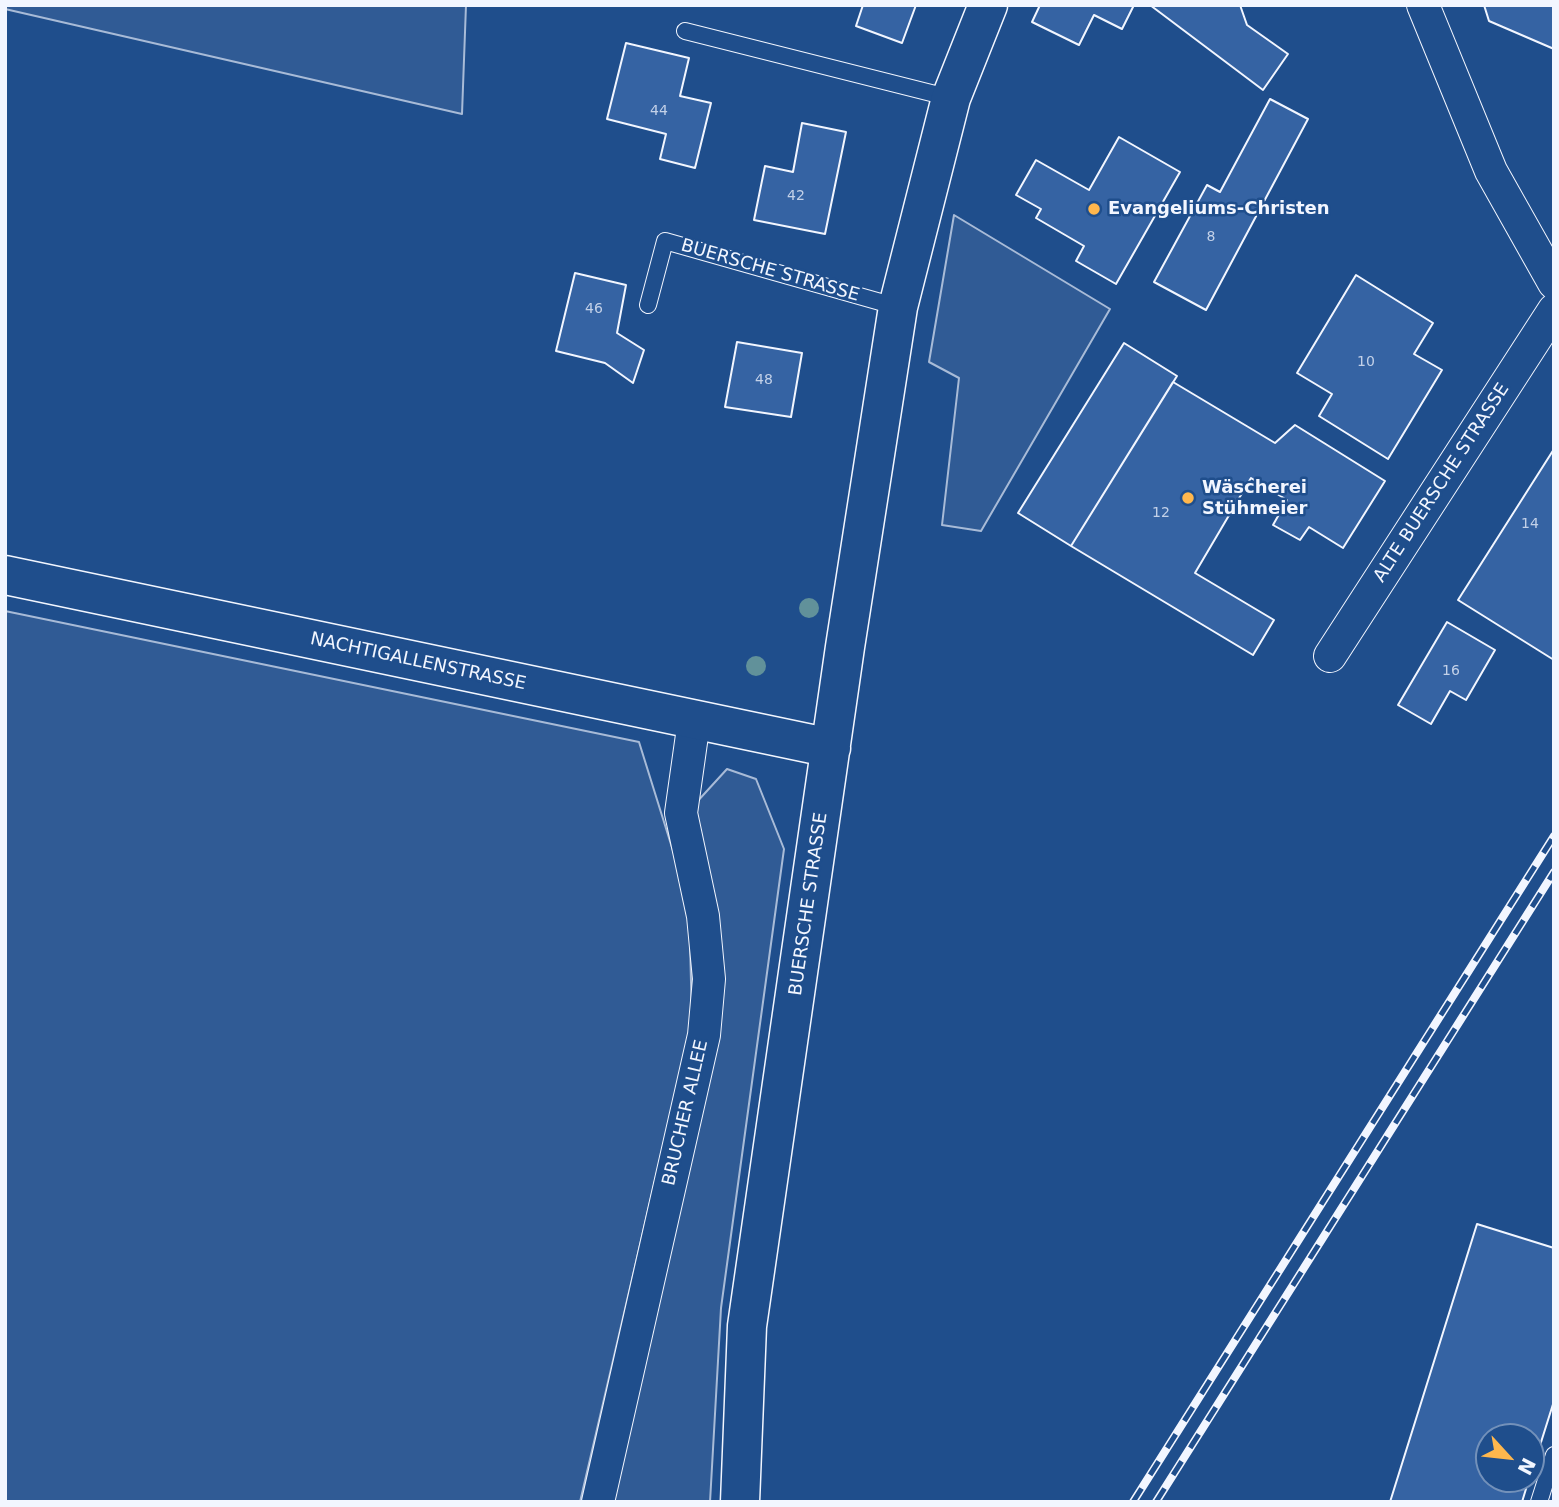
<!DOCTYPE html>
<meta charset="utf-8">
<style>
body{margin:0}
#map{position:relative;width:1559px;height:1507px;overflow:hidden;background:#1f4e8c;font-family:"DejaVu Sans",sans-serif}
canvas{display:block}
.frame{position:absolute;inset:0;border:7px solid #f2f6ff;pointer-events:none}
.north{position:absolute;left:1475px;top:1423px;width:70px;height:70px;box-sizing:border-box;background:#1f4e8c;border:2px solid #7391ba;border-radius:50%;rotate:117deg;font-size:19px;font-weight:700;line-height:28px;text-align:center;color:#f2f6ff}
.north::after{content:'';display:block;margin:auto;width:24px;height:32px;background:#ffb74d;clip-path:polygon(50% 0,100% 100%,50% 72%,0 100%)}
</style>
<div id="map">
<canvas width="1559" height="1507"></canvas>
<div class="frame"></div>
<div class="north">N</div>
</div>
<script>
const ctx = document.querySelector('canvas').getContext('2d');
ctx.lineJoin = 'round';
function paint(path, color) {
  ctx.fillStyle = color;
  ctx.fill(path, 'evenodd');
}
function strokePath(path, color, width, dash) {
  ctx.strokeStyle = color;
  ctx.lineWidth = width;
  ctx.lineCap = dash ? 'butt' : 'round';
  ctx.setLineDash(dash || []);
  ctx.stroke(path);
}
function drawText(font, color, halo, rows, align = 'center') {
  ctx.font = font + ' "DejaVu Sans",sans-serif';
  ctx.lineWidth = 5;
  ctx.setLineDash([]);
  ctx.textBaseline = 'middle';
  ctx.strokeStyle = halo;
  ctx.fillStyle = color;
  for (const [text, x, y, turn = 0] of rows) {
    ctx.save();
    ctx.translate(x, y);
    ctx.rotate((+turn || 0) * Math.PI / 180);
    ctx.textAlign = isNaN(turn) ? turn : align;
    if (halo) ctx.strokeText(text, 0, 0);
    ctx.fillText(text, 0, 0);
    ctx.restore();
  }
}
const green = new Path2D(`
 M5,5h461l-4,109 -457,-105z
 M954,215l156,94 -129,222 -39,-6 17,-147 -30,-16z
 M5,611l634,131 50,160 3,120 -112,480h-575z
 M727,769l29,10 28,70 -63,459 -11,194h-102l109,-460 -22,-238z`);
paint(green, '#305b95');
strokePath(green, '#a8bbd7', 2);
const building = new Path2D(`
 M863,5h53l-14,38 -46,-17z
 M1040,5h94l-12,24 -28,-14 -15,30 -47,-23z
 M1150,5h90l7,20 41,29 -25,36z
 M1484,5h70v44l-65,-28z
 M626,43l63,15 -9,38 31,7 -16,65 -35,-9 6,-25 -59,-15z
 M1270,99l38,20 -102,191 -52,-28 53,-97 13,7z
 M802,123l44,9 -21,102 -71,-14 11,-54 28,6z
 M1119,137l61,35 -64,112 -40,-23 8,-15 -48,-28 5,-9 -25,-14 20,-35 53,30z
 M575,273l51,12 -9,48 27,17 -11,33 -28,-20 -49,-12z
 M1356,275l77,48 -19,31 28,16 -54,89 -69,-43 13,-22 -35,-21z
 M737,342l65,11 -11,64 -66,-10z
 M1124,343l53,33 -106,170 -53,-33z
 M1173,382l102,61 20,-18 90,56 -42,67 -34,-21 -9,13 -27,-15 14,-25 -36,-22 -56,95 79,47 -21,35 -182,-109z
 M1554,449v211l-96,-60z
 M1447,622l48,28 -29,50 -16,-9 -19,33 -33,-19z
 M1477,1224l77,24v153l-23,73v-37h-42v42h40l-7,23h-132z`);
paint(building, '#3563a3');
strokePath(building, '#f2f6ff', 2);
const service = new Path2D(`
 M685,31l266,67
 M648,305l17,-64 233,66
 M1539,1502l15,-47`);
const minor = new Path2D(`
 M1423,5l68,166 63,112
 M1330,656l224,-346
 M598,1502l106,-467 5,-56 -6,-63 -22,-103 13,-92`);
const secondary = new Path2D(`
 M5,575l826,173
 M740,1502l7,-176 98,-679 53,-340 53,-209 37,-93`);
strokePath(service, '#f2f6ff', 18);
strokePath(minor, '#f2f6ff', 34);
strokePath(secondary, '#f2f6ff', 41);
strokePath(service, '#1f4e8c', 16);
strokePath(minor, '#1f4e8c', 32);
strokePath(secondary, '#1f4e8c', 38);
const rail = new Path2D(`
 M1133,1502l421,-666
 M1156,1502l398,-630`);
strokePath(rail, '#f2f6ff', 8);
strokePath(rail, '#1f4e8c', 5, [16]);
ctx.fillStyle = '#61919a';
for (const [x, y] of [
 [809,608],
 [756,666]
]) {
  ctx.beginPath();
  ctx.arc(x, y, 10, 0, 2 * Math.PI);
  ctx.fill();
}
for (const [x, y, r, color] of [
 [1094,209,7,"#ffb74d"],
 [1188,498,7,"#ffb74d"]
]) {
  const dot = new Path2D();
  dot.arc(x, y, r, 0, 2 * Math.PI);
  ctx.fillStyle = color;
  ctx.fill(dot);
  strokePath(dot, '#1f4e8c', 2.5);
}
drawText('14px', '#c3d1e8', null, [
 ["44",659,111],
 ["42",796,196],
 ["8",1211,237],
 ["46",594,309],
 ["10",1366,362],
 ["48",764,380],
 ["12",1161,513],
 ["14",1530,524],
 ["16",1451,671]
]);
drawText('bold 18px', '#f2f6ff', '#1f4e8c', [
 ["Evangeliums-Christen",1108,209],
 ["Wäscherei",1202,488],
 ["Stühmeier",1202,509]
], 'left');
drawText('18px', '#f2f6ff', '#1f4e8c', [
 ["BUERSCHE STRASSE",770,271,16],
 ["ALTE BUERSCHE STRASSE",1442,483,-57],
 ["NACHTIGALLENSTRASSE",418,662,12],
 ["BUERSCHE STRASSE",809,904,-82],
 ["BRUCHER ALLEE",686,1113,-77]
]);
</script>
